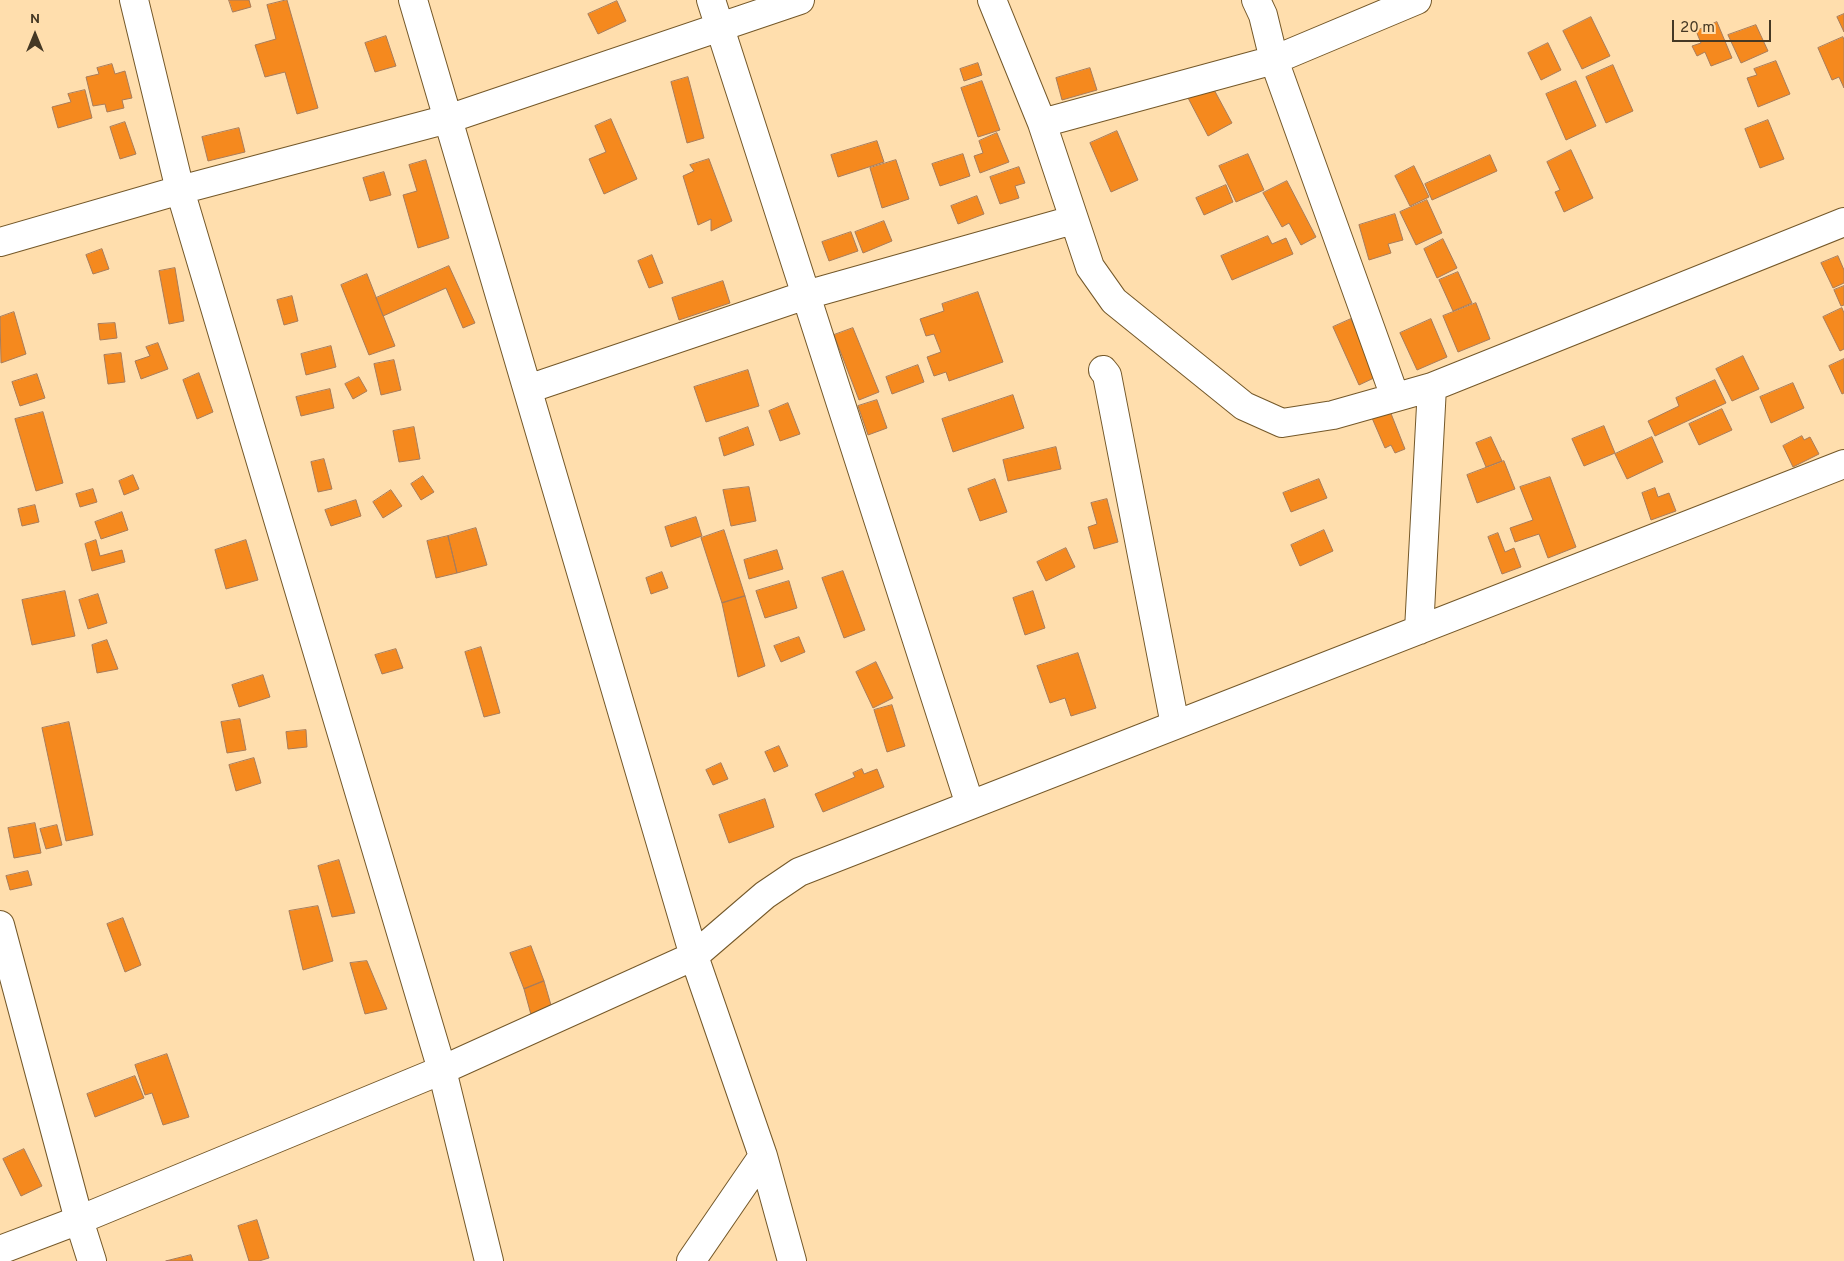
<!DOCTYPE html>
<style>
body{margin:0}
#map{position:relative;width:1844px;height:1261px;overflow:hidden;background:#ffdead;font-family:Overpass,sans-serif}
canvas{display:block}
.north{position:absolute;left:10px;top:10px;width:50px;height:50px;-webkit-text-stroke:4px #ffdead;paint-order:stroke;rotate:0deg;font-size:14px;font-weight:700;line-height:20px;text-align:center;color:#453824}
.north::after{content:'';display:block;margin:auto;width:18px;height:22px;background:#453824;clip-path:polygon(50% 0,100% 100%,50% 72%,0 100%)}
.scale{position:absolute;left:1672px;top:20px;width:99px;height:22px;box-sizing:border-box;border:2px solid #453824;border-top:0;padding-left:6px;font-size:15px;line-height:18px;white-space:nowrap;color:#453824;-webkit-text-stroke:4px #ffdead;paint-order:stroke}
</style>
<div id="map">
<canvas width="1844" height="1261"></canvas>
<div class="north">N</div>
<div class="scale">20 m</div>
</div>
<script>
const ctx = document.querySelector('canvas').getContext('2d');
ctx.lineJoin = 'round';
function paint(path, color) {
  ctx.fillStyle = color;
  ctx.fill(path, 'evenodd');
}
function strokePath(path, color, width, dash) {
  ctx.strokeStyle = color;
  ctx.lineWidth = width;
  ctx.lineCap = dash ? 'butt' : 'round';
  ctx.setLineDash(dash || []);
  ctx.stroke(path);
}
const building = new Path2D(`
 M229,0h20l2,7 -18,5z
 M287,0l31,108 -21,6 -12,-42 -20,5 -10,-32 21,-6 -9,-34z
 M617,1l9,20 -28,13 -10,-20z
 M1844,14v18l-7,-15z
 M1591,17l19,39 -28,13 -19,-38z
 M1717,22l15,36 -21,8 -6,-14 -8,4 -5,-10 9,-3 -5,-12z
 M1756,25l12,26 -27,12 -13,-28z
 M386,36l10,30 -21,6 -10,-29z
 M1843,37l1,3v48l-5,-11 -7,3 -14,-32z
 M1548,43l13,27 -20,10 -13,-27z
 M1776,61l14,33 -32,13 -11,-29 10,-3 -3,-6z
 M978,63l4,12 -18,6 -4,-12z
 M112,64l3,10 10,-3 7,27 -10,2 2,8 -17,4 -2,-8 -12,2 -7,-29 13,-3 -2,-6z
 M1613,65l20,46 -27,12 -20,-46z
 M1090,68l7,22 -35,10 -6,-22z
 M688,77l16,61 -17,5 -16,-61z
 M982,81l18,49 -22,7 -17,-49z
 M1576,81l20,45 -30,14 -20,-46z
 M1211,84l21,39 -24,13 -21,-40z
 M85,90l7,28 -34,10 -6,-21 19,-5 -3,-8z
 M611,119l26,60 -33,15 -15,-35 17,-7 -11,-26z
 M1768,120l16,39 -24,9 -15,-39z
 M125,122l11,32 -16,5 -10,-32z
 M239,128l6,24 -37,9 -6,-24z
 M1117,131l21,49 -27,12 -21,-49z
 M997,133l12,29 -29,11 -6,-17 9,-3 -4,-12z
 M877,141l7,21 -46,15 -7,-22z
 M1571,150l22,48 -29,14 -9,-20 5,-2 -13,-28z
 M963,154l7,22 -30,10 -8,-22z
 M1248,154l16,36 -28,12 -17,-36z
 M1490,155l7,16 -65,29 -7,-16z
 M709,159l23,62 -21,10v-12l-13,6 -15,-49 11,-5 -4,-6z
 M426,160l23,78 -31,10 -15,-53 14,-4 -8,-26z
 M896,160l13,39 -27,9 -12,-40z
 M1414,166l15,31 -19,9 -15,-30z
 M1019,167l6,16 -10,3 4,12 -19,6 -10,-27z
 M384,172l7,23 -21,6 -7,-23z
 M1287,181l29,56 -15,8 -12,-22 -7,4 -19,-34z
 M1226,185l7,17 -29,13 -8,-17z
 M977,196l7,18 -26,10 -7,-18z
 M1427,200l15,33 -26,12 -16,-33z
 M1395,214l8,26 -15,4 3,9 -22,7 -10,-35z
 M884,221l8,20 -29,12 -8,-21z
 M851,232l7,19 -29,10 -7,-19z
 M1268,236l4,8 14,-6 7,16 -61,26 -11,-24z
 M1443,239l14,29 -20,10 -13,-29z
 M102,249l7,20 -16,5 -7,-19z
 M652,255l11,28 -14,5 -11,-27z
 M1838,256l6,14v13l-11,5 -12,-25z
 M449,266l26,57 -12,5 -17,-40 -63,28 -7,-18z
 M175,268l9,53 -15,3 -10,-53z
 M1458,272l14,31 -19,8 -14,-31z
 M367,274l28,72 -26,9 -28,-70z
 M723,281l7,22 -51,17 -7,-22z
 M1844,286v19l-3,1 -7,-16z
 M978,292l25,70 -54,19 -3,-9 -12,4 -7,-19 14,-5 -7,-18 -8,2 -6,-17 24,-8 -2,-7z
 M292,296l6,25 -14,4 -7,-25z
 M1476,303l14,36 -32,13 -15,-36z
 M1842,308l2,5v36l-4,2 -17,-34z
 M14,312l12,42 -25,9 -1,-46z
 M1351,319l25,58 -17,8 -26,-58z
 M1431,319l16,38 -30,13 -17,-37z
 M115,323l2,15 -17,2 -2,-16z
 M853,328l26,64 -20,8 -25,-65z
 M158,343l10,26 -27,10 -6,-18 15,-5 -4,-9z
 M331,346l5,21 -30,8 -5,-21z
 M121,353l4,29 -17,2 -4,-29z
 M1743,356l16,33 -27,12 -16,-32z
 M1844,359v34l-2,1 -13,-28z
 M394,360l7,30 -20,5 -7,-31z
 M918,365l6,17 -32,12 -6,-17z
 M748,370l11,36 -53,16 -12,-35z
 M199,373l14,39 -16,7 -14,-39z
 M37,374l8,24 -25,8 -8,-24z
 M359,377l8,14 -14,8 -8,-15z
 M1715,380l11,23 -71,33 -7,-15 31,-15 -3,-8z
 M1793,383l11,25 -33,15 -11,-26z
 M330,389l4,19 -33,8 -5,-19z
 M1013,395l11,33 -71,24 -11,-33z
 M877,400l10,28 -19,7 -10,-29z
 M788,403l12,31 -20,7 -11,-30z
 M1722,409l10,21 -33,15 -10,-21z
 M1390,411l15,38 -10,4 -4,-8 -6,3 -13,-30z
 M43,412l20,71 -27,8 -21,-72z
 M1604,426l11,27 -31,13 -12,-27z
 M414,427l6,32 -21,3 -6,-31z
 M748,427l6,18 -30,11 -5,-18z
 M1802,436l2,4 6,-3 9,17 -26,13 -10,-21z
 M1491,437l11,24 -16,6 -10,-24z
 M1652,437l11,25 -36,17 -12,-25z
 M1056,447l5,22 -53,12 -5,-21z
 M324,459l8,30 -14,3 -7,-30z
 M1504,461l11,28 -38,14 -10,-28z
 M133,475l6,14 -15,6 -5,-14z
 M423,476l11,16 -13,8 -10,-16z
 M1550,477l26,70 -28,11 -9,-24 -24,8 -5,-14 23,-8 -13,-33z
 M995,479l12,33 -27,9 -12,-32z
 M1319,479l8,19 -36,14 -8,-19z
 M749,487l7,34 -25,5 -8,-36z
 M1655,488l3,9 11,-4 7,18 -25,9 -9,-27z
 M93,489l4,13 -17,5 -4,-13z
 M391,490l11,16 -19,12 -10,-16z
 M1107,499l11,43 -24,7 -6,-22 9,-3 -6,-21z
 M356,500l5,16 -30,10 -6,-16z
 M35,505l4,17 -17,4 -4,-17z
 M122,512l6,18 -27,9 -6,-17z
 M696,517l6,19 -31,11 -6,-20z
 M476,528l11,37 -30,8 -9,-37z
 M724,530l21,66 -23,7 -21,-65z
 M1324,530l9,21 -33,15 -9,-21z
 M1498,533l7,19 9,-4 7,19 -19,7 -14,-37z
 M448,536l9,37 -21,5 -9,-37z
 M96,540l4,16 22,-6 3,12 -33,9 -7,-27z
 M246,540l12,40 -32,9 -11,-39z
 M1066,548l9,19 -29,14 -9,-19z
 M777,550l6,19 -34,10 -5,-19z
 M843,571l22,59 -21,8 -22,-60z
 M662,572l6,16 -17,6 -5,-16z
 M789,581l8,27 -32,10 -9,-27z
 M65,591l10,45 -43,9 -10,-45z
 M1033,591l12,37 -20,7 -12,-37z
 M98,594l9,29 -19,6 -9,-29z
 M745,596l20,70 -27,11 -16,-74z
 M799,637l6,15 -24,10 -7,-16z
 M107,640l11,29 -21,4 -5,-28z
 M481,647l19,66 -16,4 -19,-65z
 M396,649l7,19 -21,6 -7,-19z
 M1078,653l18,55 -25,8 -6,-18 -15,5 -13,-37z
 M876,662l17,36 -20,10 -17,-36z
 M263,675l7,22 -31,10 -7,-22z
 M892,705l13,41 -18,6 -13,-42z
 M240,719l6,31 -19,3 -6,-31z
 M69,722l24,113 -27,6 -24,-113z
 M306,730l1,17 -19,2 -2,-17z
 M779,746l9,20 -14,6 -9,-20z
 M254,758l7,25 -25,8 -7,-26z
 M721,763l7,16 -15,6 -7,-15z
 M862,769l2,5 13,-5 7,18 -61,25 -8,-18 40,-17 -2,-4z
 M765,799l9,28 -45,16 -10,-28z
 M35,823l6,30 -27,5 -6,-30z
 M57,825l5,20 -16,4 -6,-20z
 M339,860l16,53 -23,4 -14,-51z
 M28,871l4,14 -22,5 -4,-14z
 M318,906l15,55 -30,9 -14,-59z
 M123,918l18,47 -16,7 -18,-48z
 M531,946l13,35 -20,8 -14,-36z
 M367,961l20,48 -22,5 -15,-51z
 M544,981l9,31 -20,10 -9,-33z
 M167,1054l22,63 -26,8 -11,-32 -7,2 -10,-30z
 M135,1076l9,22 -49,19 -8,-23z
 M24,1149l18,37 -21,10 -18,-37z
 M257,1220l12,38 -10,3h-10l-11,-35z
 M191,1255l2,6h-27z`);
paint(building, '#f5891e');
strokePath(building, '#a97c5a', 1);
const street = new Path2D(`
 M134,0l46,190 262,880 47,191
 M413,0l281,956 69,200 -72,105
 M711,0l259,805
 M992,0l50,123 48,144 24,34 130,105 38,17 51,-8 99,-28
 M1256,0l7,15 11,45 121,337
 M1042,123l232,-63 143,-60
 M0,242l180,-52 268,-71 352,-119
 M1103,370l4,5 68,350
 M528,389l278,-94 267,-75
 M1419,630l13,-243 412,-165
 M0,925l79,295 13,41
 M763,1156l29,105
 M0,1250l79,-30 363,-150 252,-114 71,-61 34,-23 1045,-408`);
strokePath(street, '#745829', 30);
strokePath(street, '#fff', 28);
</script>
